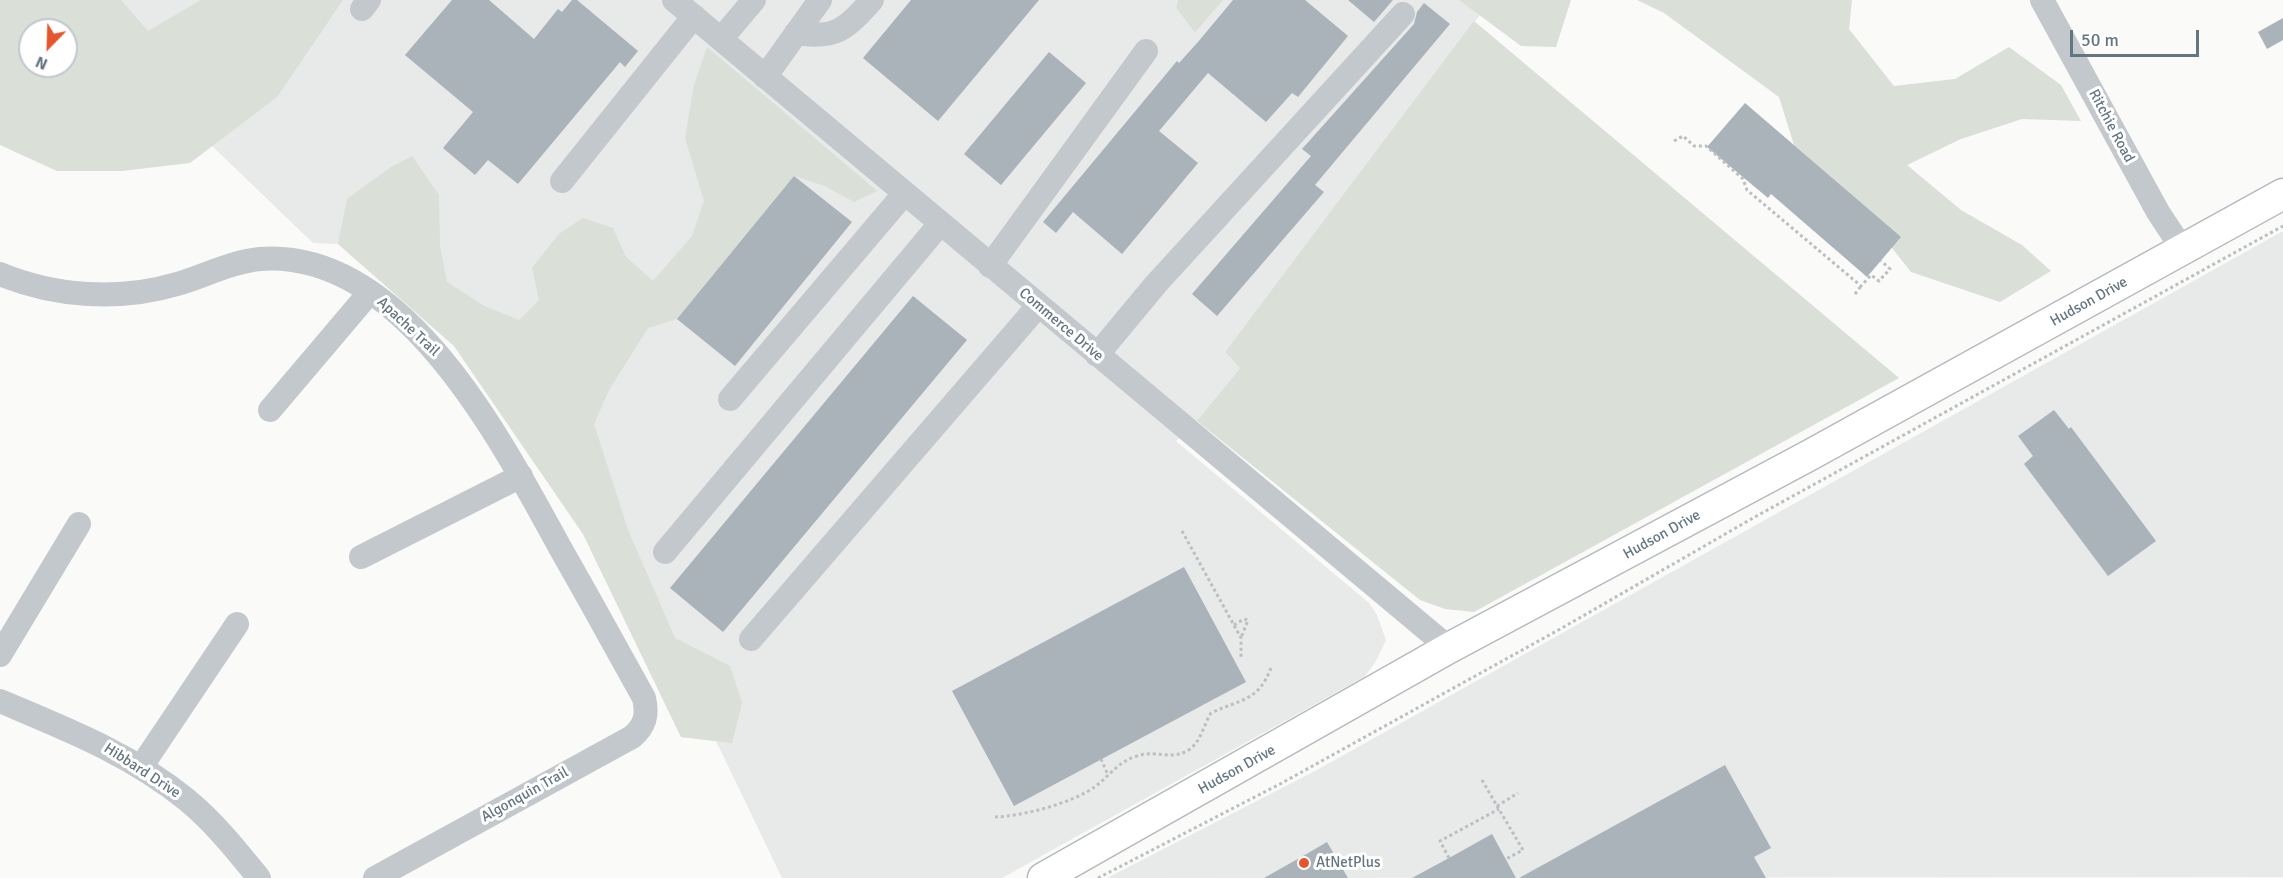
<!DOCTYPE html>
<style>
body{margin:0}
#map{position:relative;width:2283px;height:878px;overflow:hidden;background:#fafaf8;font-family:Signika,sans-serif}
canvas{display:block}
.north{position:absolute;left:18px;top:18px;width:60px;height:60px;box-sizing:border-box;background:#fff;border:2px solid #c1c8cd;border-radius:50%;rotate:203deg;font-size:16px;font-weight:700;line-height:24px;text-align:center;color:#657683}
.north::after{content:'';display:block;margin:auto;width:21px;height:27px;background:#e4572e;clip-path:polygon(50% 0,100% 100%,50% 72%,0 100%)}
.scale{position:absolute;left:2070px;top:30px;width:129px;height:27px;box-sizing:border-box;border:3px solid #657683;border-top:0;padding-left:8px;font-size:18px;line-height:21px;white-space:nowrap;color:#657683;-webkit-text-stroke:4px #fff;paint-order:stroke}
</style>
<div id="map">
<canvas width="2283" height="878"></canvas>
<div class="north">N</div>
<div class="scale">50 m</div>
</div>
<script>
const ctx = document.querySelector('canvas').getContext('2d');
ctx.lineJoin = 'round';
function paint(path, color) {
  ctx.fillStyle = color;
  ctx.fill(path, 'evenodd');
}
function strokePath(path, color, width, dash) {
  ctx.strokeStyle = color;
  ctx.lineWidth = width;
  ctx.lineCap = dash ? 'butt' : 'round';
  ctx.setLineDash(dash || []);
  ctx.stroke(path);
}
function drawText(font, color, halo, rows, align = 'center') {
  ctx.font = font + ' Signika,sans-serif';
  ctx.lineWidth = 6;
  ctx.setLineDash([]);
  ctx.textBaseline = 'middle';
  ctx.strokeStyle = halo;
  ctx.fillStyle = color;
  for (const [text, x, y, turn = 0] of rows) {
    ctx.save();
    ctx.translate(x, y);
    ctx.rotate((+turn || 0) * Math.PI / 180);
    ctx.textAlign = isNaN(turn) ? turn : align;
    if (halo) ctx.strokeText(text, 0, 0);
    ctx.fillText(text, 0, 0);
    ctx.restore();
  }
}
paint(new Path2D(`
 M112,0h1066l-2,8 19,25 28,-33h236l21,15 -255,337 15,16 -43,53 -21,20 193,162 8,12 9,25 -11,23 -11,14 -362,201h-220l-66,-137 -35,-4 -98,-203 -129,-188 -116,-102 -25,-1 -101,-97z
 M2283,231v646l-1176,1 208,-107z`), '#e8e9e9');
paint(new Path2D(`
 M0,0h121l27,31 53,-31h142l-66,97 -87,66 -68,8h-65l-57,-26zM30,30h36v36h-36z
 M1178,0h45l-28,33 -19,-25z
 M1459,0h112l-15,47 -35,-1z
 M1637,0h215l-3,29 45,57 61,-7 54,-32 52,38 20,36 -59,-2 -61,20 -54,26 54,45 61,35 29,26 -51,31 -89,-30 -64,-81 -53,-46 -15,-48 -115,-84z
 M1474,21l425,357 -425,234 -29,-3 -25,-9 -223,-179 43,-53 -15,-16z
 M707,47l170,144 -23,11 -29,-16 -31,-10 -117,143 -29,9 -39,62 -15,34 34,106 47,108 55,28 12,37 -10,40 -51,-6 -98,-203 -129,-188 -116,-102 9,-45 44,-32 21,-11 27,39 1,51 7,36 37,24 35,14 20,-20 -7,-32 27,-34 24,-16 30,10 13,29 27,24 39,-45 12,-35 -19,-63 9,-53z`), '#dadfd7');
paint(new Path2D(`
 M452,0h37l45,39 24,-30 4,3 10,-12h5l61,51 -13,16 -5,-5 -102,122 -30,-24 -13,15 -32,-27 30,-36 -68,-57z
 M911,0h128l-101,121 -75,-63z
 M1233,0h72l43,36 -50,61 -6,-4 -26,29 -58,-49 -49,58 39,32 -76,91 -49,-42 -17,21 -13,-11 134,-161 2,2 19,-21z
 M1348,0h45l-19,22z
 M1424,3l26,21 -135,161 9,7 -107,124 -25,-22 119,-138 -9,-7 112,-125 3,-12z
 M2283,18v22l-16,9 -9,-17z
 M1049,52l37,31 -85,102 -37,-31z
 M1745,103l156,134 -34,40 -96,-83 -3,4 -61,-51z
 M794,176l58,46 -117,144 -58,-47z
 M913,296l54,44 -244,292 -53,-44z
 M2054,410l15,19 2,-2 85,114 -48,35 -84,-112 9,-8 -15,-20z
 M1184,567l62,115 -232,124 -62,-115z
 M1725,765l46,83 -17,9 12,21h-247z
 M1492,834l24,44h-104l37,-20z
 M1327,842l21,36h-84l39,-22z`), '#aab3b9');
const major = new Path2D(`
 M1043,878l406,-230 361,-193 473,-261`);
strokePath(major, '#b5babe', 33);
strokePath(new Path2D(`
 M1674,141l9,-5 11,10h12l37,33 4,11 114,96 10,-11 8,6 11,-12 -9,-8
 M1855,294l6,-8
 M1182,531l59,107v19
 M1234,625l10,-6 4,1 -7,18
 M1101,759l7,16
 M1482,780l15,26 21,-13
 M1497,806l26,44 -17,9
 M995,817c28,-1 78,-14 101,-31 14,-11 23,-25 41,-30 19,-7 35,6 53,-7 11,-8 14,-25 21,-36 29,-14 47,-11 60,-45
 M1449,858l-9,-17 59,-32
 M1098,878l182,-94 282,-156 191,-110 530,-292`), '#bbbfc2', 3, [3, 3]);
strokePath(new Path2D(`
 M674,0l775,648
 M2042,0l116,212 25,38
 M362,9l7,-9
 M796,33c40,7 51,-5 76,-33
 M721,39l33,-39
 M765,77l55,-77
 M562,181l132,-165
 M990,266l156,-215
 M0,274c56,23 120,27 177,10 28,-8 53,-22 83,-25 142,-11 241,181 298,285 29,51 58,103 86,154 4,17 1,28 -12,39l-257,141
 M1097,355l59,-71 247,-270
 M730,399l174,-205
 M270,410l100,-118
 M665,552l275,-328
 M361,557l160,-81
 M751,639l287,-333
 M0,655l79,-131
 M0,701c66,28 131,53 187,99 27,22 50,51 72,78
 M141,767l96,-143`), '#c3c8cc', 24);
strokePath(major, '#fff', 30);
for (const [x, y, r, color] of [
 [1304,863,6,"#e4572e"]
]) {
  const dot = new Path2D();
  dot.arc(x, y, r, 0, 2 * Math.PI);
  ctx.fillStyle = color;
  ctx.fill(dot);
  strokePath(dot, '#fff', 2);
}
drawText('15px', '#657683', '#fff', [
 ["Ritchie Road",2111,126,62],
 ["Hudson Drive",2089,302,-29],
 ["Commerce Drive",1061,325,40],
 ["Apache Trail",408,327,43],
 ["Hudson Drive",1662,535,-29],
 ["Hudson Drive",1237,770,-29],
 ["Hibbard Drive",142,771,33],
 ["Algonquin Trail",525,795,-29]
]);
drawText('15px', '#657683', '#fff', [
 ["AtNetPlus",1316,863]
], 'left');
</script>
